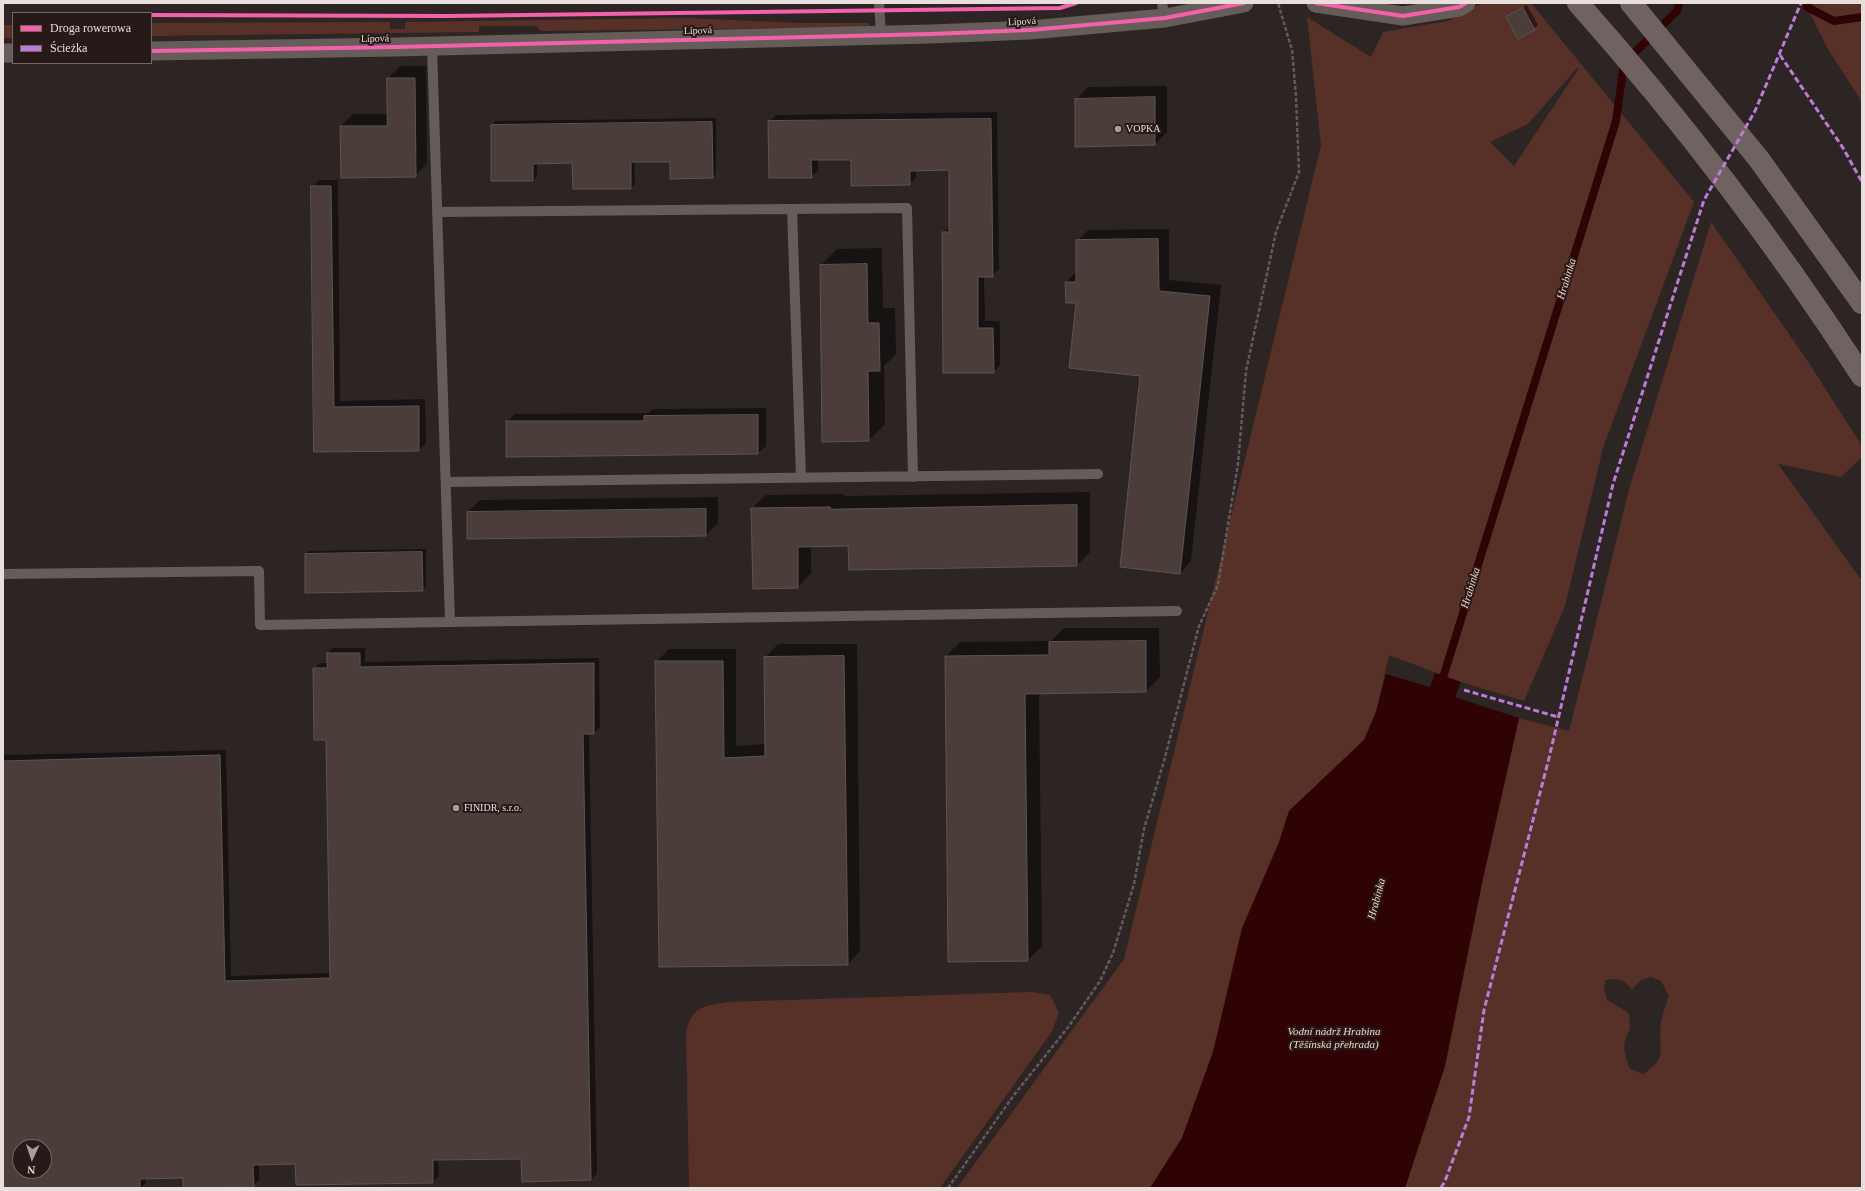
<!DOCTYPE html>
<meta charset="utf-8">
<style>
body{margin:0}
#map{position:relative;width:1865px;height:1191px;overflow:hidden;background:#2c2524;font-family:"Times New Roman",serif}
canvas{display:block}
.frame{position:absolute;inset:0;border:4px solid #e8dfdd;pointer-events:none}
.legend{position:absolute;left:12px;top:12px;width:140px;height:52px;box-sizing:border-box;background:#261917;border:1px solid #746866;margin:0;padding:5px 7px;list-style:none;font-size:12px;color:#e8dfdd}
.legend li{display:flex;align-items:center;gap:8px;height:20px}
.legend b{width:20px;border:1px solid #746866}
.north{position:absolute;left:12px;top:1139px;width:40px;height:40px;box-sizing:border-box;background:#261917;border:1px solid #746866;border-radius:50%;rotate:183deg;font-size:11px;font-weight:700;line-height:16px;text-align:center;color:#e8dfdd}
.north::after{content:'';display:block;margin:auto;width:14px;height:18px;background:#a69e9c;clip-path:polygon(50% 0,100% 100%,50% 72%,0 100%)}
</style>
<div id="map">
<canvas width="1865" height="1191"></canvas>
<div class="frame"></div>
<ul class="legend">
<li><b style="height:5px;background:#f560ab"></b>Droga rowerowa</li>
<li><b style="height:5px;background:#bd7bd9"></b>Ścieżka</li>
</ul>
<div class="north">N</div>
</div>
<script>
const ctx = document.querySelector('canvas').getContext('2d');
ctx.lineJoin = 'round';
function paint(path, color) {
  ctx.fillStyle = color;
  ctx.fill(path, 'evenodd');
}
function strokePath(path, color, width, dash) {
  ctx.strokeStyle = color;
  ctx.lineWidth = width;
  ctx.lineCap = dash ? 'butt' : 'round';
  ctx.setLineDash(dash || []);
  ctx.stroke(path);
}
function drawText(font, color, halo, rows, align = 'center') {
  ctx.font = font + ' "Times New Roman",serif';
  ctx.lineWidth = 4;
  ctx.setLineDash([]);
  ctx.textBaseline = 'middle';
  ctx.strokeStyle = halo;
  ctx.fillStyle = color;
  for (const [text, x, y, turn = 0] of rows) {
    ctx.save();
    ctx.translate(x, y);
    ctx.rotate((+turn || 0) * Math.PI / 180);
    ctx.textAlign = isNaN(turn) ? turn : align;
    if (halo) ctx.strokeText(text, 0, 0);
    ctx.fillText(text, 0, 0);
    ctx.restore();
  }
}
paint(new Path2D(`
 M1482,3h49l163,199 -91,246 -38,158 -41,95 -63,-19 -72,-27 -13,57 -12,28 -75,71 -76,241 -31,86 -32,50h-193l167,-229 197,-814 -14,-128 64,40 12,-25 65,-11zM1578,67l1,1 -65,98 -24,-24 38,-18z
 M1808,3h54v99l-34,-53 -21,-42z
 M684,18l116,5h69v4l-328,4 -5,-5h-57v6l-328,4v-13l239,-1v7h15v-7z
 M3,25h10v13h-10z
 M1711,222l96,138 55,86v11l-21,20 -63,-13 84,117v607h-457l40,-122 37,-183 37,-165 50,13 61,-245zM1651,977l10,4 8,15c-3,9 -7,18 -8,27 -4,25 9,34 -18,51l-14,-6 -5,-19 1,-9 5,-12 -1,-15 -22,-13 -3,-11 1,-9c13,-2 18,-1 27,9l9,-9z
 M1031,992l19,3 9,18 -8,20 -111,155h-251l-3,-157c8,-26 17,-24 41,-29z`), '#573128');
paint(new Path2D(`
 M1435,673l26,9 -6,15 64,21 -37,165 -37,183 -40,122h-255l32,-50 31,-86 29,-124 37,-86 10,-31 75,-71 12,-28 10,-38 44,13z`), '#2f0303');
paint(new Path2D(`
 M1527,5l11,20 -4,4 -27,-12z
 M400,66h26l1,97 -12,13 -74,-50 12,-12h35v-36z
 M1167,86v46l-12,12 -79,-44 12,-13z
 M997,112l2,157 -7,7h-8l1,45h15v44l-7,7 -50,-139 7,-7v-57l-34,1v7l-7,7 -57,-25h-34v11l-7,7 -42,-55 7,-7z
 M716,118v56l-3,3 -42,-16h-37l1,23 -4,4 -58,-26 -36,1v13l-4,4 -41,-55 3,-4z
 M319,180h19l2,221 85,-2 1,44 -7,7 -104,1 -3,-264z
 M1169,229v51l52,5 -30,276 -11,12 -38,-198 -65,-73 -11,-20 11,-11v-30l11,-11z
 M882,248l1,60h12l1,46 -12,12 1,58 -16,16 -48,-175 16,-16z
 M766,408v38l-8,7 -251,-31 8,-8 133,-1 5,-4z
 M1090,492v60l-13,13 -228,-20h-38v28l-13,14 -46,-79 14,-13 78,-1v2z
 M718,497v26l-12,12 -238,-23 12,-12z
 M426,549v37l-3,4 -117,-35 3,-4z
 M1064,628h95l1,49 -14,14 -107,2 3,253 -14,14 -82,-304 14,-14 91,-1z
 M778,644h79l3,307 -12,13 -192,-302 13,-13h67v97l30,-2 -1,-87z
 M333,648h32v14l234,-4 1,69 -6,6h-5l8,441 -6,5 -69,-21 -84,1 1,17 -6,6 -137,-19 -37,1v16l-6,6 -69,2v-11l-38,1v5l-5,5h-138v-433l223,-5 5,226 100,-3 -4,-234 -13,-70 6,-6h8v-10zM20,1147h24v24h-24z`), '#0007');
strokePath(new Path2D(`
 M1808,3l-1,4 27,14 28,-4
 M1441,684l175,-563 8,-58 53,-52 2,-8`), '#2f0303', 8);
const building = new Path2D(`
 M1523,8l12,22 -17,9 -12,-22z
 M387,78h28l1,99 -75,1 -1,-52h47z
 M1155,97v48l-80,2v-48z
 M991,119l2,158h-15v51h15l1,45h-51l-1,-141h7v-62l-39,1v14l-59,1v-26h-40l1,18h-43l-1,-57z
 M712,122l1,56 -43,1v-17h-39v27h-58l-1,-26 -39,1v17h-42v-56z
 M311,186h20l3,221 85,-1v45l-105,1z
 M1158,239l1,52 51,5 -30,278 -60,-7 20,-191 -71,-8 7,-65h-10l-1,-21h11v-42z
 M867,264l1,59h11l1,48h-12l1,70 -47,1 -2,-177z
 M758,415v39l-252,3v-36h138v-5z
 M1077,505v61l-228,4 -1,-24 -50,1v41l-45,1 -2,-81 79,-1 1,2z
 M706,509v27l-239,3v-27z
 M422,552l1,39 -118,2v-39z
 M1146,641v51l-121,2 3,267 -80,1 -3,-306 104,-1v-13z
 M327,653h33v14l234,-4v71h-11l8,446 -69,2 -1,-23 -88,1v23l-137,2 -1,-21 -42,1 1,22 -71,1v-10l-43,1v9h-137v-427l217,-6 5,226 105,-3 -4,-238h-12l-1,-72h14zM20,1147h24v24h-24z
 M844,656l4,309 -189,2 -4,-306h68l1,97 41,-2 -1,-99z`);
paint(building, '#4b3d3a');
strokePath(building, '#5c5554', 1);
strokePath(new Path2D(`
 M948,1188l66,-93 55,-69 31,-45 13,-28 21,-69 10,-55 20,-68 35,-135 19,-41 20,-121 8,-93 30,-139 23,-60 -3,-76 -4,-46 -14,-47`), '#625b59', 2.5, [4, 2]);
strokePath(new Path2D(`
 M879,3l2,32
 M1162,3l3,15
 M432,46l18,576 727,-11
 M792,209l9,269
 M437,212l470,-4 6,269
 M446,482l652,-8
 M3,574l256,-3 1,54 190,-3`), '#665c5a', 10);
strokePath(new Path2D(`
 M1316,3l87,13 56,-9 7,-4
 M151,51l245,-4 535,-13 99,-4 135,-12 79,-15
 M3,53h10`), '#665c5a', 19);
strokePath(new Path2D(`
 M1578,3c104,117 199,242 284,373
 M1631,3l127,155 104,145`), '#6f6260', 22);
strokePath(new Path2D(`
 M1780,55l63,93 19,34
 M1464,690l94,27
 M1441,1188l4,-7 24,-64 15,-107 65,-252 64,-274 91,-284 51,-89 46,-108`), '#bd7bd9', 3, [6, 3]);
strokePath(new Path2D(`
 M1316,3l87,13 56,-9 7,-4
 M151,15l298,1 611,-8 16,-5
 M151,51l245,-4 535,-13 99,-4 135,-12 79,-15`), '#f560ab', 4);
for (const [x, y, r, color] of [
 [1118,129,4,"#a69e9c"],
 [456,808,4,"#a69e9c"]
]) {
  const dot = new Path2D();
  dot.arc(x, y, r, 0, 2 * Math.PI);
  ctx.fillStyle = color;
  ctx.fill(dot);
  strokePath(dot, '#261917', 1.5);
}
drawText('10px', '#e8dfdd', '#261917', [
 ["Lípová",1022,22,-3],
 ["Lípová",698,31,-2],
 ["Lípová",375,39,-1]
]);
drawText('10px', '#e8dfdd', '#261917', [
 ["VOPKA",1126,129],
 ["FINIDR, s.r.o.",464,808]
], 'left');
drawText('italic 11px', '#fad3cb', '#261917', [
 ["Hrabinka",1567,279,-73],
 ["Hrabinka",1471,588,-73],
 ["Hrabinka",1377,899,-75],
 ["Vodní nádrž Hrabina",1334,1032],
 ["(Těšínská přehrada)",1334,1045]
]);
</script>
